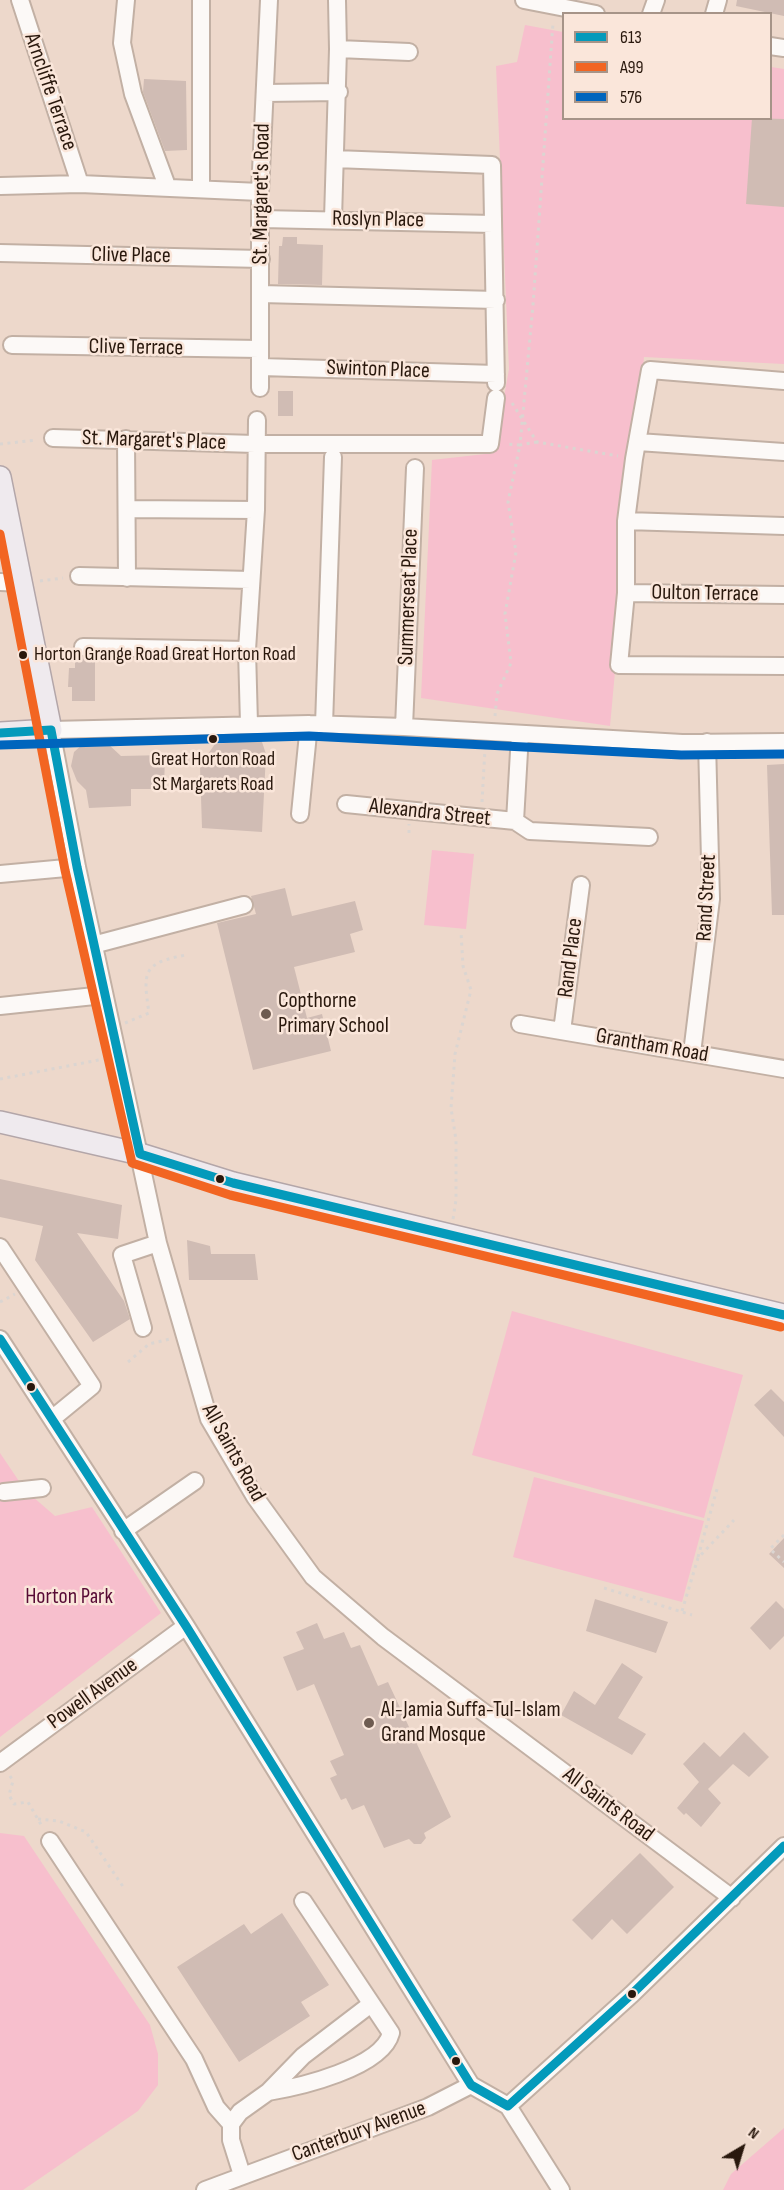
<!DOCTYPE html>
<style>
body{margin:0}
#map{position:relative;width:784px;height:2190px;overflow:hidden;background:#edd8cb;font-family:"Sofia Sans Condensed",sans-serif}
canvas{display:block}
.legend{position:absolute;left:562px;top:12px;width:210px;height:108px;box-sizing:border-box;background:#fae6da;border:2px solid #a69488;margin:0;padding:8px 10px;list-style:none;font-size:18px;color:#29180d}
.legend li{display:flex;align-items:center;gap:12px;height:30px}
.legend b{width:30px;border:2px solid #a69488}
.north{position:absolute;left:712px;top:2118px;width:60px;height:60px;-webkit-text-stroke:4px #fae6da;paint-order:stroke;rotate:38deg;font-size:16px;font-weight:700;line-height:24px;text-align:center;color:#29180d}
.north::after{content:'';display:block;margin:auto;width:21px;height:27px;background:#29180d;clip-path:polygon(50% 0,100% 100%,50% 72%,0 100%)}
</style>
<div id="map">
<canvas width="784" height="2190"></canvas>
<ul class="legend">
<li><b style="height:8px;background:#049abb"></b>613</li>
<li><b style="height:8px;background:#f26522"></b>A99</li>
<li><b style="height:8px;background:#0065bd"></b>576</li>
</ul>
<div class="north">N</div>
</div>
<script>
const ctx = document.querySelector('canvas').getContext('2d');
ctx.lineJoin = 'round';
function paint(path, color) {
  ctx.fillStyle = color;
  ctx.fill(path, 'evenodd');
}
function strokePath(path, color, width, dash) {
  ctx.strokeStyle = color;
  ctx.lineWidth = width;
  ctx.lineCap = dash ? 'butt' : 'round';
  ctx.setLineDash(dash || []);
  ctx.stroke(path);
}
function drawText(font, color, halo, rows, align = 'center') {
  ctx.font = font + ' "Sofia Sans Condensed",sans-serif';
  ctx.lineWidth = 5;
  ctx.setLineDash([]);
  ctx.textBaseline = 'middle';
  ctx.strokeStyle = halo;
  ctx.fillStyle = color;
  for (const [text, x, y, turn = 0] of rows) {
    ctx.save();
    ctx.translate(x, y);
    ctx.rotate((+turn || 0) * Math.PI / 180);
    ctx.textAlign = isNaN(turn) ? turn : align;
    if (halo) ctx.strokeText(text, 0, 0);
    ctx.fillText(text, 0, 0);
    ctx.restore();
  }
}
paint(new Path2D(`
 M525,25l38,7 1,86h206l1,-51 13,2v295l-140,-7 -34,369 -189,-28 11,-238 62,-7 15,-84 -13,-303 21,-4z
 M432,850l42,4 -8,75 -42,-4z
 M512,1311l231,64 -39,143 -232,-63z
 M0,1453l25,37 30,26 37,-9 69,106 -161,124z
 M534,1477l170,44 -22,81 -169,-45z
 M0,1833l24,3 126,189 8,29v31l-20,26 -115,79h-23z
 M784,2128v62h-61l8,-16z`), '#f7bfcd');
paint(new Path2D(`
 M737,0h47v16l-48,-10z
 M144,79l42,2 1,69 -22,1 -22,-59z
 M752,118l32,1v88l-38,-3z
 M283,237h14v7l26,1 -1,40 -44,-1 1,-38h3z
 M278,391h15v25h-15z
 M75,654l20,6v41h-23v-14h-4l1,-19h6z
 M258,740l4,2 4,12 -4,78 -60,-4 -2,-62h8v-12l7,-10z
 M107,743l14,13 44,-1 -1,34h-33v17l-42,2 -3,-18 -9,-9 -6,-15 3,-14 9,-8z
 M784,764v151h-12l-5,-150z
 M285,888l7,28 63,-15 8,29 -13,4 5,18 -61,15 13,51 15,-4 9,37 -78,19 -36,-147 39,-9 -5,-18z
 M0,1179l122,26 -4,34 -41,-6 47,68 6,18 -37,23 -58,-82 8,-34 -43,-9z
 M187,1240l23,6 1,8h44l3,26h-69z
 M771,1389l13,13v35l-30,-32z
 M784,1538v30l-15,-14z
 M595,1599l73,23 -12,31 -70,-22z
 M776,1601l8,8v27l-14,14 -20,-22z
 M317,1623l7,16 20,-7 7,16 9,-3 18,41 10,-4 63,135 -27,16 2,5 -5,6h-7l-5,-5 -25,9 -20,-43 -12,5 -6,-12 -5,2 -11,-22 7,-3 -7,-14 14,-6 -30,-71 -17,7 -14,-34 21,-8 -8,-17z
 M622,1663l21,14 -25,41 28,16 -14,21 -71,-40 13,-24 21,14z
 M744,1732l25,25 -20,20 -16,-13 -25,25 13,14 -20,24 -15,-14 -2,2 -7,-7 22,-26 -16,-18 21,-22 16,15z
 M640,1853l34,34 -47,47 -15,-15 -20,21 -20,-20z
 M282,1913l47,72 -28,17 9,14 -71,46 -62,-95 67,-43 7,10z`), '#d0bcb4');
const minor = new Path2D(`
 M20,0l60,184
 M126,0l-4,43 11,51 34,92
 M201,0v187
 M337,0l1,49
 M524,0l72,14
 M651,14l5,-14
 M714,14l4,-14
 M770,46l14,2
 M265,93l74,-1
 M335,159l157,6 4,218
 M0,186l80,-2 180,8
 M262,219l231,5
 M333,219l5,-170 71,3
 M0,253l261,6
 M261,294l235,6
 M12,345l247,4
 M261,367l235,7
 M784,381l-134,-11 -16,89 -8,62v72l-7,72 165,1
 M260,388v-196l9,-192
 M53,438l202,6h235l6,-46
 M126,439l1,139
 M638,442l146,10
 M128,509l128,1
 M626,521l158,5
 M79,576l172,4
 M0,582l23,1
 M626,593l158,2
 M83,647l164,3
 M249,724l-2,-74 9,-140 1,-90
 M324,725l9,-268
 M404,727l11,-259
 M346,804l169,17 5,-87
 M300,814l9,-90
 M515,821l15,10 119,6
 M0,874l77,-7
 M93,945l151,-40
 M0,1006l104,-11
 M520,1024l264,45
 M562,1031l19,-146
 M692,1053l19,-154 -4,-157
 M0,1247l92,139 -39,32
 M143,1328l-21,-73 36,-12
 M0,1339l186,287 285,459 37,21 53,84
 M4,1492l38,-4
 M123,1531l72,-50
 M0,1763l186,-137
 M50,1841l144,218 22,48 15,17
 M732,1898l-349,-261 -70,-60 -58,-80 -46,-78 -51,-176 -81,-376 -26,-137 258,-6 95,3 278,16 102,-1
 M268,2092c31,-5 114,-24 123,-59l-88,-132
 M508,2106l124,-112 152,-148
 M242,2175l-11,-35v-16l9,-12 28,-20 35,-36 68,-52
 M205,2190l223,-83 43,-22`);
const major = new Path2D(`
 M0,477l51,253 -51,3
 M0,1122l140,32 93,29 551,132`);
strokePath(minor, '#c2b0a4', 20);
strokePath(major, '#b3a6a9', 24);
strokePath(new Path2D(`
 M512,403l25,39 81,14
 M537,442l-17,3 13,-140 20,-282
 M0,444l37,-4
 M40,581l23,-3
 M53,650l15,-1
 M495,716l2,-22 14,-31 -6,-49 11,-62 -8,-50 12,-57 -14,-1
 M482,802l3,-53
 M409,833v-9
 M125,1023l24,-10c-6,-41 -7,-50 37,-58
 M0,1079l104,-20
 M453,1219l3,-19v-60l-5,-32 4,-54 16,-64 -8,-24 -2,-34
 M0,1302l15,-8
 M128,1362l21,-18 21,-5
 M784,1535l-14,14 14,13
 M698,1557l19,-68
 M604,1588l88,27
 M682,1611l16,-53 36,-38
 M10,1776l3,5 -4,14 5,9 14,-2 15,26
 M38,1819l21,2 27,11 38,56`), '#dbd5d1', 3, [3, 4.5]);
strokePath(minor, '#fcf9f7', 16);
strokePath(major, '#efeaee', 21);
strokePath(new Path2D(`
 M0,733l51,-3 26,137 63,287 93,29 551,132
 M0,1339l186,287 285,459 37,21 124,-112 152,-148`), '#049abb', 9);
strokePath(new Path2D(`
 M0,534l65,336 67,293 98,32 551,132`), '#f26522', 9);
strokePath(new Path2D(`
 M0,745l309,-9 372,19 103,-1`), '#0065bd', 9);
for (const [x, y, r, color] of [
 [23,655,5,"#29180d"],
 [213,739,5,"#29180d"],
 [266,1014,6,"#6e5b50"],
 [220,1179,5,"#29180d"],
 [31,1387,5,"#29180d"],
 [369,1723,6,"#6e5b50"],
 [632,1994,5,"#29180d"],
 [456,2061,5,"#29180d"]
]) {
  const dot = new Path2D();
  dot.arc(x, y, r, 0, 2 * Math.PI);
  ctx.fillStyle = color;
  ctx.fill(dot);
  strokePath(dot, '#fae6da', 2);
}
drawText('20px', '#29180d', '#fae6da', [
 ["Horton Grange Road Great Horton Road",34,655],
 ["Great Horton Road",213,760,"center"],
 ["St Margarets Road",213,785,"center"]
], 'left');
drawText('22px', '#29180d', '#fae6da', [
 ["Arncliffe Terrace",50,92,71],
 ["St. Margaret's Road",262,194,-89],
 ["Roslyn Place",378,220,1],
 ["Clive Place",131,256,1],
 ["Clive Terrace",136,348,1],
 ["Swinton Place",378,370,2],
 ["St. Margaret's Place",154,441,2],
 ["Oulton Terrace",705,594,1],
 ["Summerseat Place",409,597,-88],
 ["Alexandra Street",430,813,6],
 ["Rand Street",707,898,-87],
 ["Rand Place",571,958,-83],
 ["Grantham Road",652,1046,10],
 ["All Saints Road",233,1453,61],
 ["Powell Avenue",93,1694,-36],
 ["All Saints Road",608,1805,37],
 ["Canterbury Avenue",359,2132,-20]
]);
drawText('22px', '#29180d', '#fae6da', [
 ["Copthorne",278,1001],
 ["Primary School",278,1026],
 ["Al-Jamia Suffa-Tul-Islam",381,1710],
 ["Grand Mosque",381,1735]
], 'left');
drawText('22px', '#570b35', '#fae6da', [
 ["Horton Park",69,1597]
]);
</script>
